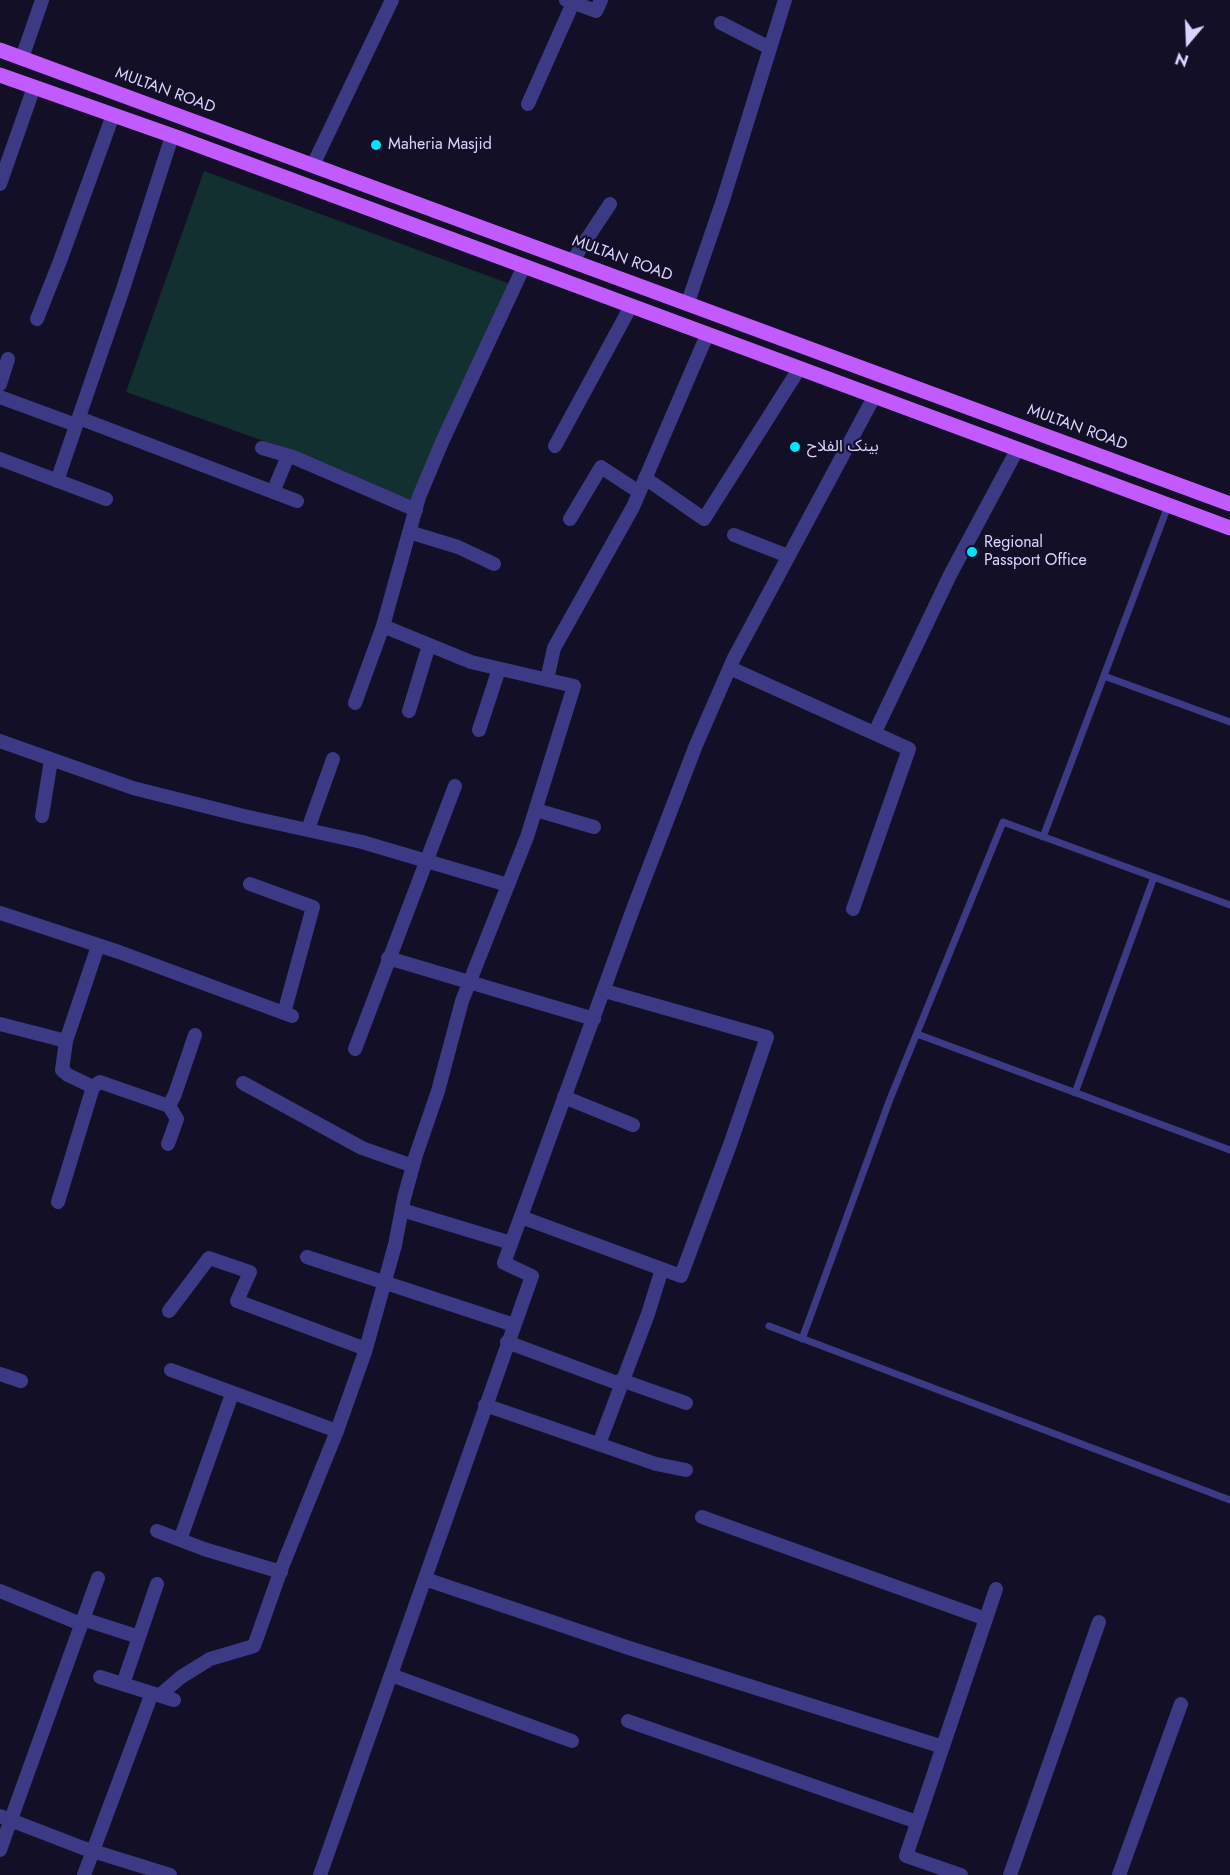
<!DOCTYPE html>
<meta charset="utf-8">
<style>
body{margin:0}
#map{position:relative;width:1230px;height:1875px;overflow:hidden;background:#130f26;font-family:Jost,sans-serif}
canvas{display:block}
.north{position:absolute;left:1158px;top:12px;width:60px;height:60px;-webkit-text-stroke:4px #130f26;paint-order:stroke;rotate:199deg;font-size:16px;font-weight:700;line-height:24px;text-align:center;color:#d9d4ff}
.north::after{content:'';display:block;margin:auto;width:21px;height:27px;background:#d9d4ff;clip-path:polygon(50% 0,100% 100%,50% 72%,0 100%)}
</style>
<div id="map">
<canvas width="1230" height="1875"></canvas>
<div class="north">N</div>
</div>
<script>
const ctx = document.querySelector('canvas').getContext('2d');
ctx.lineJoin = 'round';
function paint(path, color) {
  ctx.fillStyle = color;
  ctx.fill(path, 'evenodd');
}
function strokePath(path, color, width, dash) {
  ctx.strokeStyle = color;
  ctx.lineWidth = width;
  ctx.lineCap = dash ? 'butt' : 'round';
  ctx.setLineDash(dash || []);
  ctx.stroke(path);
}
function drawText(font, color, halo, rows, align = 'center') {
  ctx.font = font + ' Jost,"Noto Sans Arabic",sans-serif';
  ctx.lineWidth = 4.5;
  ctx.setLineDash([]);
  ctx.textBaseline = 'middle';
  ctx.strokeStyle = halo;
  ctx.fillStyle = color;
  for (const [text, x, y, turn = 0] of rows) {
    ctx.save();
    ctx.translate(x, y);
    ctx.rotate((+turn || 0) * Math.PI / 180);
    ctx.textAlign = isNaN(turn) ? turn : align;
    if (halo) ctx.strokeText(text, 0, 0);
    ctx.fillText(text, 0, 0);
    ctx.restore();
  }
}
paint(new Path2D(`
 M204,171l306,113 -97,217 -124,-51 -163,-58z`), '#12302f');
strokePath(new Path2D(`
 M1104,676l126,46
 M1043,837l125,-331
 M917,1034l313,116
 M1075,1093l79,-216
 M769,1326l461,174
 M802,1339l88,-240 113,-277 227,83`), '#3d3a85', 7);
strokePath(new Path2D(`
 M566,0l30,11 5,-11
 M721,23l49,25
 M22,58l20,-58
 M528,104l45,-101
 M313,165l79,-165
 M0,184l34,-97
 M573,260l37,-56
 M688,302l35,-102 62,-200
 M37,319l23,-58 53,-146
 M0,384l8,-25
 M0,397l76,28
 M79,418l218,83
 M555,446l76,-140
 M262,448l31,9 123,53
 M0,459l106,40
 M645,478l59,41 95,-150
 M57,481l66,-192 49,-153
 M273,492l15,-36
 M570,519l31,-52 38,25
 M409,532l49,15 36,17
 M734,535l54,21
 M730,668l179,81 -56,160
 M547,680l7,-32 79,-141 74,-172
 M355,703l28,-77 36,-129 23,-55 82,-176
 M409,711l20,-66
 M479,730l20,-61
 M875,732l75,-157 67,-125
 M0,741l133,47 111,28 118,26 146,43
 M536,810l58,17
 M42,816l9,-56
 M308,829l25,-70
 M250,884l63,23 -29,106
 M0,913l119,39 173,64
 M388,958l206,61
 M0,1024l66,17
 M355,1049l100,-263
 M243,1083l119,65 51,18
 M93,1087l-25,-12 -6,-5 4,-29 32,-95
 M564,1097l69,28
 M168,1144l9,-25 -8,-13 6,-12 20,-59
 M58,1202l35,-115 7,-5 69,24
 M402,1210l109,33
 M521,1217l160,59 50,-134 36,-105 -162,-46
 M307,1257l207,68
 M169,1311l40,-53 41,14 -13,29 129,48
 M507,1342l113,42
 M171,1370l166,61
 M0,1374l21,7
 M621,1380l65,23
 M485,1405l171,59 30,6
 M599,1444l49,-130 14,-45
 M702,1517l284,102
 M157,1531l47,18 77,23
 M180,1540l52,-146
 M425,1579l204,69 314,99
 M0,1591l81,33
 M83,1619l56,18
 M391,1675l181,66
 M100,1677l74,23
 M123,1684l34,-100
 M160,1695l21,-18 29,-18 44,-13 28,-79 55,-136 28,-79 30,-107 9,-47 12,-43 22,-64 24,-90 65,-164 47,-151 -103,-24 -88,-36
 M628,1721l289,101
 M0,1816l83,32 87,27
 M0,1850l98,-272
 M84,1875l68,-182
 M320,1875l212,-599 -28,-13 129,-354 63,-164 38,-87 140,-261
 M961,1875l-55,-19 90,-267
 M1010,1875l89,-253
 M1119,1875l62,-171`), '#3d3a85', 14);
strokePath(new Path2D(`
 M0,50l1230,454
 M0,75l176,62 1054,391`), '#c25bff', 15);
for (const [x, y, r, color] of [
 [376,145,6,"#00e5ff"],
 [795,447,6,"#00e5ff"],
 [972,552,6,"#00e5ff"]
]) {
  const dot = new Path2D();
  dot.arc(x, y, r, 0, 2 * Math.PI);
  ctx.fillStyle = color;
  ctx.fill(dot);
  strokePath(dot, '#130f26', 2);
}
drawText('16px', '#d9d4ff', '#130f26', [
 ["MULTAN ROAD",165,91,20],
 ["MULTAN ROAD",622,259,20],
 ["MULTAN ROAD",1077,428,20]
]);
drawText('16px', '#d9d4ff', '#130f26', [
 ["Maheria Masjid",388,145],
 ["بینک الفلاح",807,447],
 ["Regional",984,543],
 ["Passport Office",984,561]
], 'left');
</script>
